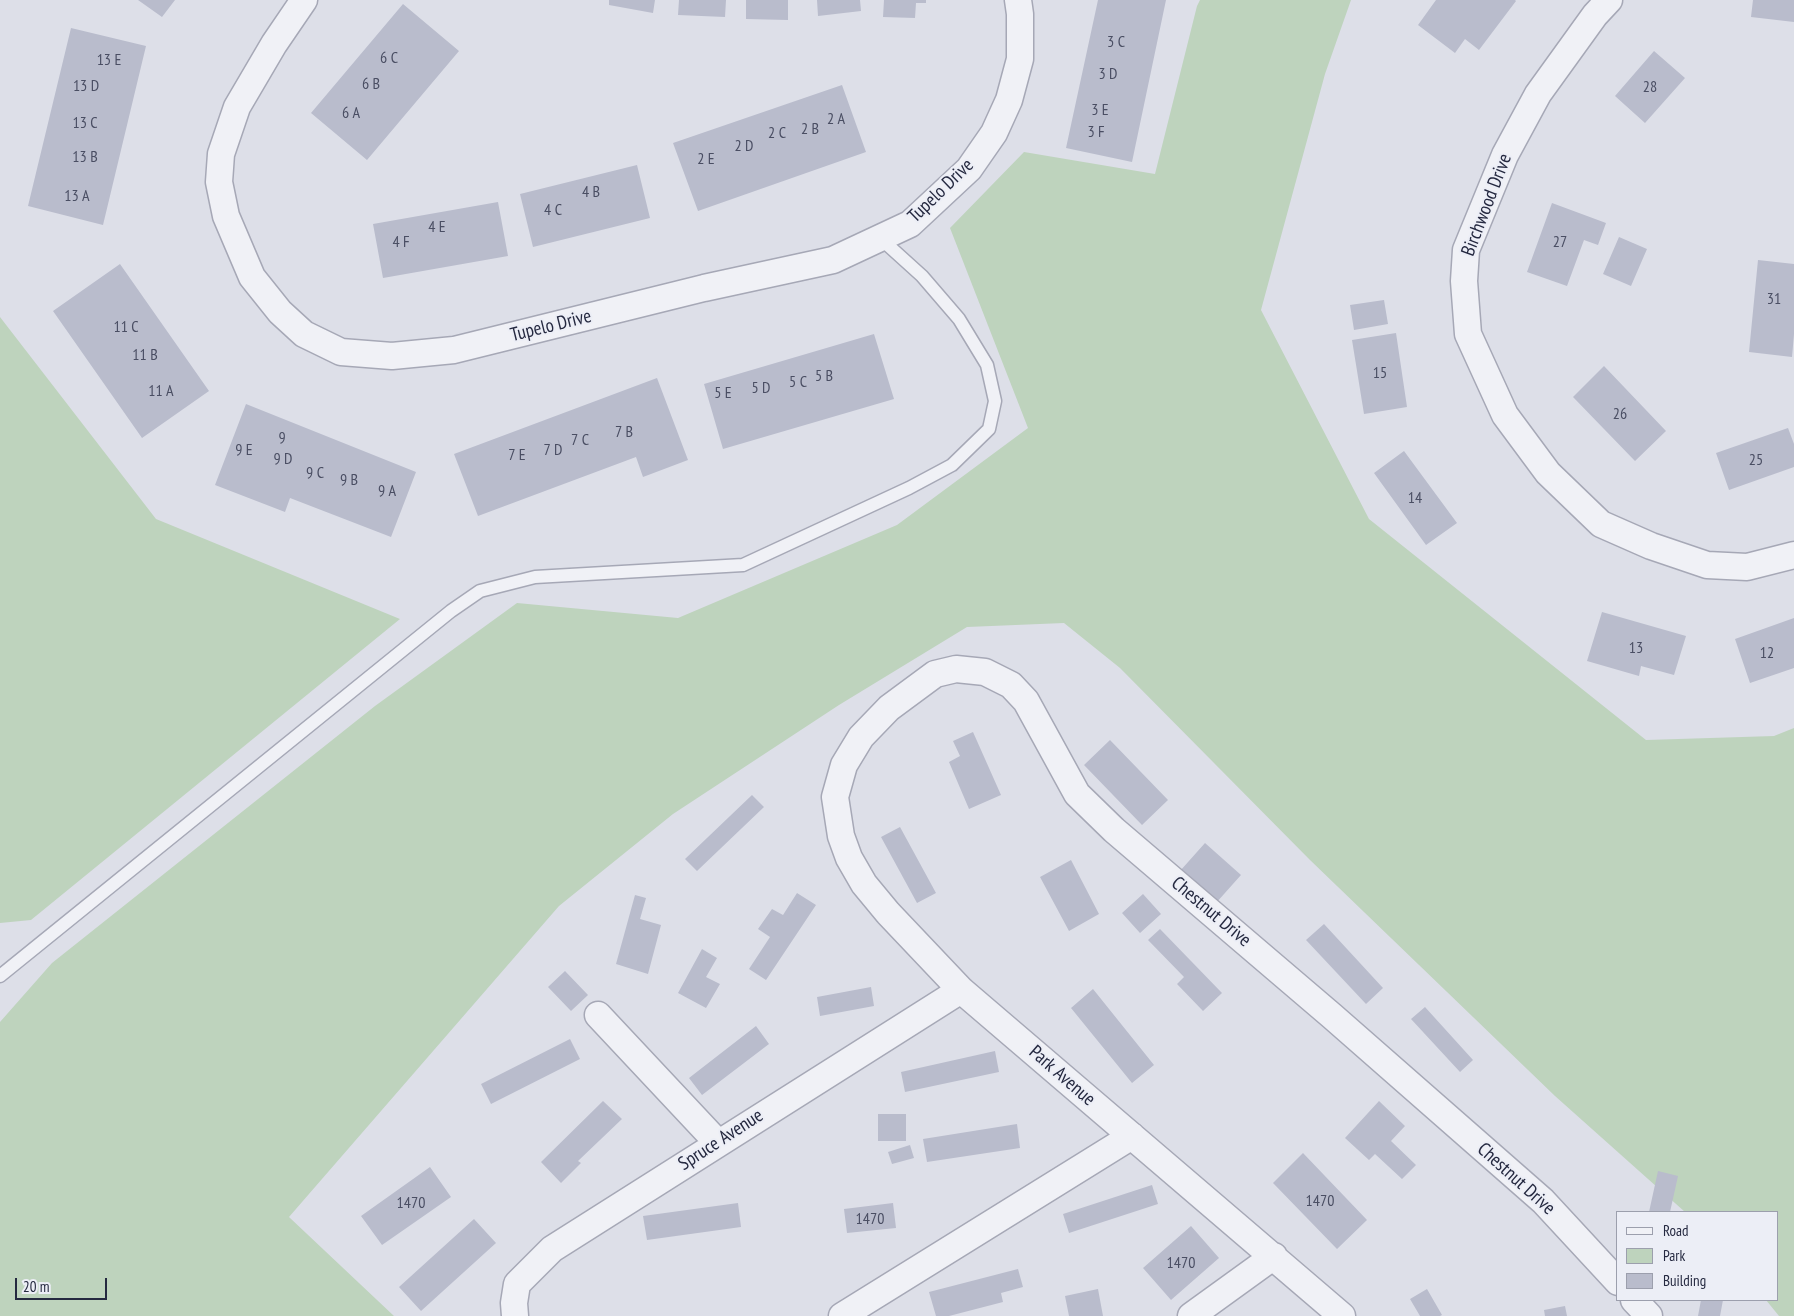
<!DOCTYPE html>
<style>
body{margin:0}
#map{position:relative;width:1794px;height:1316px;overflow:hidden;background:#dddfe8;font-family:"PT Sans Narrow",sans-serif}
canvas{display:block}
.legend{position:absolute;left:1616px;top:1211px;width:162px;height:90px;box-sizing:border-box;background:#eceef6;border:1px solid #9c9fad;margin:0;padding:6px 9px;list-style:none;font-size:15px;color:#252940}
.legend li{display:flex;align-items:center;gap:10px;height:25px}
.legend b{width:25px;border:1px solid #9c9fad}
.scale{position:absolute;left:15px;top:1278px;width:92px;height:22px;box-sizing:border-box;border:2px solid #252940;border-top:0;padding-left:6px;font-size:15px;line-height:18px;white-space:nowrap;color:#252940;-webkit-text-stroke:4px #eceef6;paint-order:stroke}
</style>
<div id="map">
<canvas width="1794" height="1316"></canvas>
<ul class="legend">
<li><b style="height:6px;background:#f0f1f6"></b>Road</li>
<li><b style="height:14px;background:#bed3bd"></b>Park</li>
<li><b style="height:14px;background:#b9bccc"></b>Building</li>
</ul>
<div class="scale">20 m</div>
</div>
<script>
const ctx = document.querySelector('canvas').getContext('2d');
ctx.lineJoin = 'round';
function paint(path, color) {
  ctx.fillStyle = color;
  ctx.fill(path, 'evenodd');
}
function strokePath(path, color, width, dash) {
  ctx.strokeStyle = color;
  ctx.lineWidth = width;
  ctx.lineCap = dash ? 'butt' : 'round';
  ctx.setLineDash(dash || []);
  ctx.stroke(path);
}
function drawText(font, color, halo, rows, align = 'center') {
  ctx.font = font + ' "PT Sans Narrow",sans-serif';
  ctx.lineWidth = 4;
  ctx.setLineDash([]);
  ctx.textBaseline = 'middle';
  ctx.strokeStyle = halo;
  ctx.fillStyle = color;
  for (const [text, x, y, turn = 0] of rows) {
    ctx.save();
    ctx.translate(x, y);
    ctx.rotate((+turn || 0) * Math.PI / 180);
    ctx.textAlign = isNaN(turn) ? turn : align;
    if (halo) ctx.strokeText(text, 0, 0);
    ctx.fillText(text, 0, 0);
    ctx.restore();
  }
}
paint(new Path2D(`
 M1200,0h151l-26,74 -64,236 108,209 277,221 128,-4 20,-8v588h-15l-13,-16h12v-88h-93l-130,-116 -245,-236 -190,-192 -56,-45 -97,4 -128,78 -166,109 -114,92 -270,311 105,99h-394v-294l52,-59 323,-257 142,-103 161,15 219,-93 131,-97 -78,-200 74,-76 131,22 42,-168z
 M0,317l156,202 244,100 -369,301 -31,3z`), '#bed3bd');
paint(new Path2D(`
 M138,0h37l-13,17z
 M609,0h46l-2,13 -44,-8z
 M679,0h47l-1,17 -47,-2z
 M746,0h42v20l-42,-1z
 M817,0h43l1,11 -43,5z
 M884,0h42v3h-10l-1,15 -32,-1z
 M1098,0h68l-34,162 -66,-14z
 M1436,0h79l1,1 -37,49 -14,-11 -10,14 -37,-28z
 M1753,0h41v22l-43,-5z
 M403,4l56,47 -92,109 -56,-47z
 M71,28l75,18 -43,179 -75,-19z
 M1654,51l31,27 -40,45 -30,-27z
 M842,85l24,67 -168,59 -25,-68z
 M637,165l13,53 -117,29 -13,-53z
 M498,202l10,54 -125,22 -10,-54z
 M1552,203l54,20 -8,22 -14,-5 -17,46 -40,-14z
 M1619,237l28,12 -16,37 -28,-12z
 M1758,260l36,4v70l-2,23 -43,-5z
 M120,264l89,127 -67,47 -89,-127z
 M1384,300l4,24 -34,6 -4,-25z
 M1396,333l11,74 -43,7 -12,-74z
 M874,334l20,65 -171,50 -19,-65z
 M1604,366l62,65 -31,30 -62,-64z
 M657,378l31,82 -45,17 -7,-20 -158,59 -24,-62z
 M246,404l170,68 -25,65 -101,-39 -5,14 -70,-27z
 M1788,428l6,16v23l-65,23 -13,-37z
 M1404,451l53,72 -31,22 -52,-72z
 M1602,612l84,24 -12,39 -33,-9 -2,10 -52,-15z
 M1794,618v50l-44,15 -15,-44z
 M973,732l28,63 -32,14 -20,-47 11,-6 -7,-15z
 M1110,740l58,60 -26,25 -58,-60z
 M752,795l12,12 -67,64 -12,-12z
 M900,827l36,66 -19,10 -36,-66z
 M1205,843l36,32 -25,28 -36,-32z
 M1071,860l28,54 -30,17 -29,-54z
 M797,893l19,12 -50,75 -17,-11 21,-32 -12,-8 14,-20 11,6z
 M1143,894l18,20 -21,19 -18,-20z
 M635,895l11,3 -6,21 21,6 -13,49 -32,-10z
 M1324,924l59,64 -17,16 -60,-64z
 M1160,929l62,64 -19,18 -26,-27 7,-7 -36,-37z
 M702,949l15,9 -11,19 14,7 -14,24 -28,-15z
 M565,971l23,24 -17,16 -23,-24z
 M871,987l3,19 -54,10 -3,-19z
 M1093,989l61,76 -22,18 -61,-75z
 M1425,1007l48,53 -13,12 -49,-53z
 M756,1026l13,18 -67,51 -13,-17z
 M570,1039l10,20 -89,45 -10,-20z
 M995,1051l4,21 -94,20 -4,-20z
 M603,1101l19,18 -44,42 3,2 -20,20 -20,-21z
 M1379,1101l26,25 -14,15 25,24 -14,14 -27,-25 -6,6 -24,-22z
 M878,1114h28v27h-28z
 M1017,1124l3,24 -93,14 -4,-23z
 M910,1145l4,13 -22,6 -4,-12z
 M1303,1153l64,67 -30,29 -64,-66z
 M430,1167l21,30 -69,48 -21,-29z
 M1658,1171l20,5 -8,36h-21z
 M1152,1185l6,19 -89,29 -6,-19z
 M738,1203l3,24 -94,13 -4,-24z
 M893,1203l3,25 -49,5 -3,-24z
 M474,1219l22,24 -75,68 -22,-24z
 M1191,1226l28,32 -48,42 -28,-32z
 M1018,1269l5,18 -22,6 2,9 -54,14h-13l-7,-24z
 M1098,1289l5,27h-34l-4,-20z
 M1427,1289l15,26 -2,1h-20l-10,-17z
 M1701,1300h22l-3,16h-22z
 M1565,1306l2,10h-22l-1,-6z`), '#b9bccc');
const service = new Path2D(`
 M0,976l451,-365 29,-20 55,-14 208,-12 166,-77 43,-23 37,-36 6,-28 -8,-36 -28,-46 -37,-43 -42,-38`);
const minor = new Path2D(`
 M304,0l-30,44 -37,63 -16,47 -2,28 7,34 26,61 28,35 24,22 37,18 51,4 62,-6 250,-62 129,-28 77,-36 59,-55 25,-36 15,-33 11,-41v-45l-2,-14
 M1609,0l-14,15 -57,79 -33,61 -39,95 -2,31 4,53 37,81 43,58 53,51 50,22 56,19 40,2 47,-12
 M598,1015l120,128
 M1634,1300l15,16
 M515,1316l-1,-13 3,-19 35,-35 409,-259
 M842,1316l290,-180
 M1191,1316l83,-60
 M1342,1316l-381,-326 -73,-77 -24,-29 -15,-26 -8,-22 -6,-39 9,-32 17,-28 28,-29 46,-34 21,-5 29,3 26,13 15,16 51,93 37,36 218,186 211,185 75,81`);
strokePath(service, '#a6a8b6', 15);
strokePath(minor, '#a6a8b6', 29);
strokePath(service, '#f0f1f6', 12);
strokePath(minor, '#f0f1f6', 26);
drawText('16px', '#4a4e63', null, [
 ["3 C",1116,42],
 ["6 C",389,58],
 ["13 E",109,60],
 ["3 D",1108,74],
 ["6 B",371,84],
 ["13 D",86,86],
 ["28",1650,87],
 ["3 E",1100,110],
 ["6 A",351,113],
 ["2 A",836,119],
 ["13 C",85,123],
 ["2 B",810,129],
 ["3 F",1096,132],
 ["2 C",777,133],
 ["2 D",744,146],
 ["13 B",85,157],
 ["2 E",706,159],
 ["4 B",591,192],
 ["13 A",77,196],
 ["4 C",553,210],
 ["4 E",437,227],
 ["4 F",401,242],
 ["27",1560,242],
 ["31",1774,299],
 ["11 C",126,327],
 ["11 B",145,355],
 ["15",1380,373],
 ["5 B",824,376],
 ["5 C",798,382],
 ["5 D",761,388],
 ["11 A",161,391],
 ["5 E",723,393],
 ["26",1620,414],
 ["7 B",624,432],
 ["9",282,438],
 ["7 C",580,440],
 ["9 E",244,450],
 ["7 D",553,450],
 ["7 E",517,455],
 ["9 D",283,459],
 ["25",1756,460],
 ["9 C",315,473],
 ["9 B",349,480],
 ["9 A",387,491],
 ["14",1415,498],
 ["13",1636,648],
 ["12",1767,653],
 ["1470",1320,1201],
 ["1470",411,1203],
 ["1470",870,1219],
 ["1470",1181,1263]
]);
drawText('19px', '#252940', '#eceef6', [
 ["Tupelo Drive",941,191,-44],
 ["Birchwood Drive",1487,205,-69],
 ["Tupelo Drive",551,326,-14],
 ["Chestnut Drive",1211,912,40],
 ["Park Avenue",1062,1076,41],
 ["Spruce Avenue",721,1140,-33],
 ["Chestnut Drive",1516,1179,42]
]);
</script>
